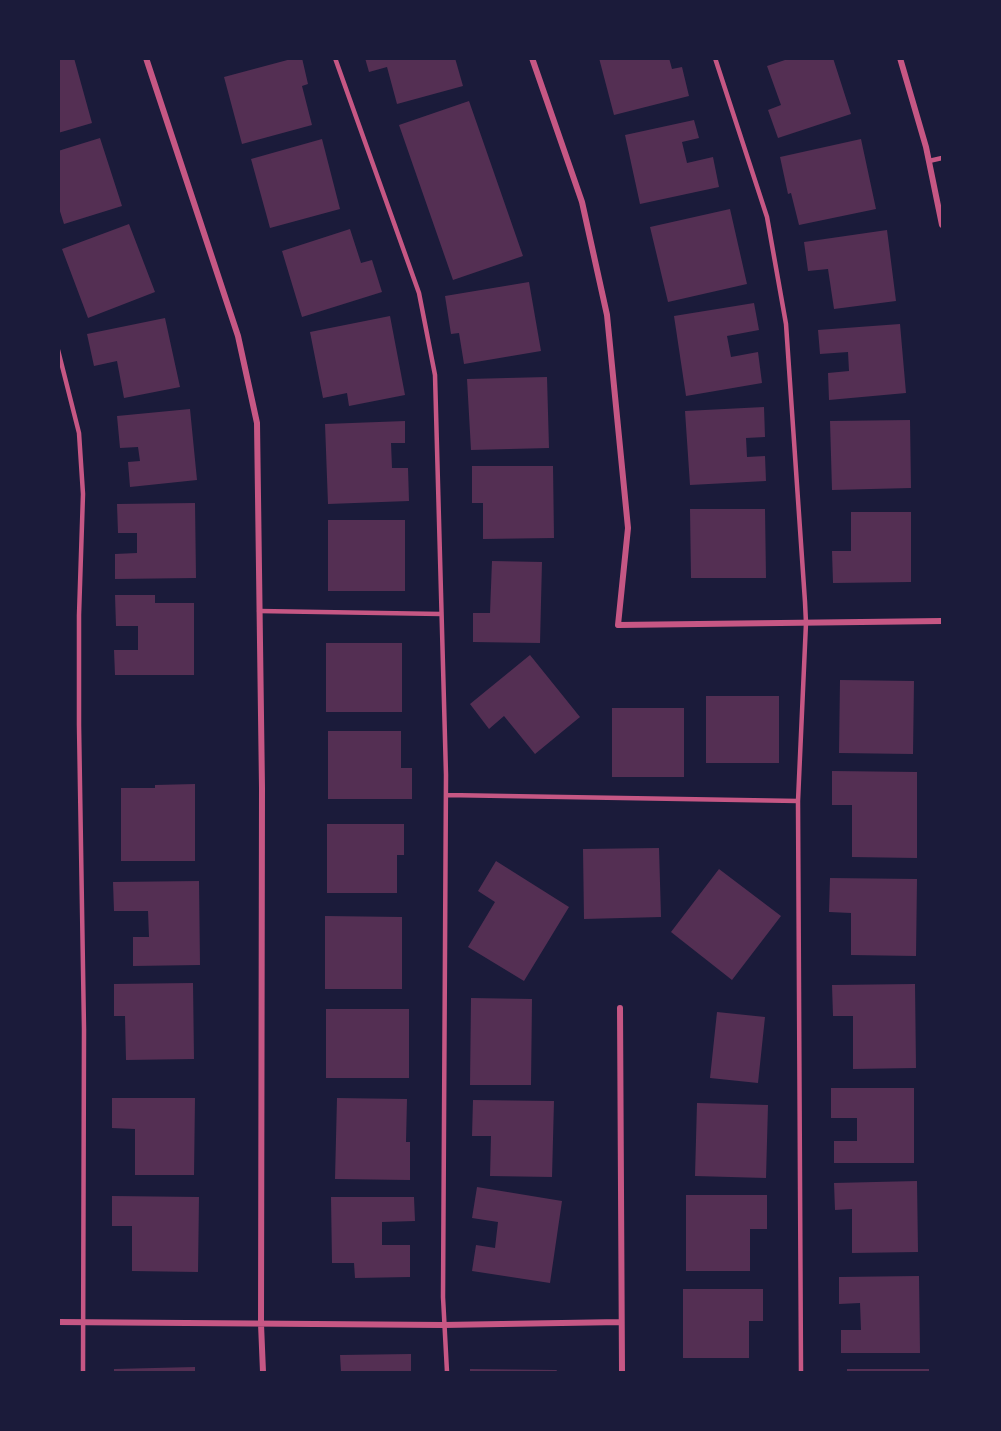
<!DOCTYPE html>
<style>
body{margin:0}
#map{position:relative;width:1001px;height:1431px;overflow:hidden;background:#1b1b3a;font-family:Montserrat,sans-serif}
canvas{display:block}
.frame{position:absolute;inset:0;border:60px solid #1b1b3a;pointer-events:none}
</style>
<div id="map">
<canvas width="1001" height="1431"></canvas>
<div class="frame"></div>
</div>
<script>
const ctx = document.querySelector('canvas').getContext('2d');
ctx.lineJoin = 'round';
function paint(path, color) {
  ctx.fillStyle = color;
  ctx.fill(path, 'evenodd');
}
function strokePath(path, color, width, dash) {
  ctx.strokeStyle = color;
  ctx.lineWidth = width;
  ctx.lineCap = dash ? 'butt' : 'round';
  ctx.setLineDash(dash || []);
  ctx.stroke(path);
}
paint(new Path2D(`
 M58,58h16l18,65 -34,10z
 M295,58h7l6,26 -6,2 10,39 -70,19 -18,-67z
 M365,58h90l8,28 -66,18 -10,-37 -18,5z
 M599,58h70l3,11 10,-2 7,29 -75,19z
 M791,58h42l18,56 -73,24 -10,-28 13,-5 -14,-39z
 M469,101l54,155 -70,24 -54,-155z
 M694,120l5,18 -17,4 5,21 26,-6 6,30 -79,17 -15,-69z
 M100,138l22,68 -58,18 -6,-19v-54z
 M322,139l18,70 -70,19 -19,-69z
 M861,139l15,70 -77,16 -8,-32 -3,1 -8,-37z
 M730,209l17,75 -79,18 -18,-75z
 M129,224l26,68 -67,26 -26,-69z
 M350,229l11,34 11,-3 10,32 -80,25 -20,-66z
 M887,230l9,71 -62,8 -6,-40 -20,2 -4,-29z
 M529,282l12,69 -77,13 -5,-31 -8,1 -6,-38z
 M754,303l5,27 -32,6 4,21 27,-5 4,31 -76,13 -12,-80z
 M390,316l15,79 -56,11 -2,-13 -24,5 -13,-66z
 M165,318l15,69 -56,11 -7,-37 -23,5 -7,-32z
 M900,324l6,69 -77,7 -1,-27 21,-2 -1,-19 -28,2 -2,-24z
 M547,377l2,71 -78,2 -4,-71z
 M764,407l1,30 -19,1 1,19 18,-1 1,25 -76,4 -5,-74z
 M190,409l7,71 -67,7 -2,-25 12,-1 -2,-14 -18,1 -3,-32z
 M910,420l1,68 -79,2 -2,-69z
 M405,421v22h-14l1,25h16l1,33 -81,3 -3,-80z
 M472,466h81l1,72 -71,1v-36h-11z
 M195,503l1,75 -81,1v-25l22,-1v-20h-19l-1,-29z
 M690,509h75l1,69h-75z
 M851,512h60v70l-78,1 -1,-32h19z
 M328,520h77v71h-77z
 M492,561l50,1 -2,81 -67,-1v-29h17z
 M115,595h40v8h39v72h-79l-1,-25h24v-24h-22z
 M326,643h76v69h-76z
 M530,655l50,62 -45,37 -31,-38 -15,13 -19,-25z
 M840,680l74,1 -1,73 -74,-1z
 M706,696h73v67h-73z
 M612,708h72v69h-72z
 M328,731h73v37h11v31h-84z
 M832,771l85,1v86l-65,-1v-52h-20z
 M195,784v77h-74v-73h34v-3z
 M327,824h77v31h-7v38h-70z
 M659,848l2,69 -77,2 -1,-70z
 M496,861l73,46 -45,74 -56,-34 27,-45 -17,-11z
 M719,869l62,47 -49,64 -61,-48z
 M830,878l87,1 -1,77 -65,-1v-42l-22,-1z
 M199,881l1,84 -67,1v-29h16l-1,-26h-34l-1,-29z
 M325,916l77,1v72h-77z
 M193,983l1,76 -68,1 -1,-44h-11v-32z
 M915,984l1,84 -63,1v-53h-20l-1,-31z
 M471,998l61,1 -1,86h-61z
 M326,1009h83v69h-83z
 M717,1012l48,5 -7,66 -48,-5z
 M831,1088h83v75h-80v-22h23v-23h-26z
 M112,1098h83l-1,77h-59v-46l-23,-1z
 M337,1098l70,1 -1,43h4v38l-75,-1z
 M473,1100l81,1 -2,76 -62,-1 1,-40h-19z
 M697,1103l71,2 -2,73 -71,-2z
 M917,1181l1,71 -66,1v-44l-17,1 -1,-27z
 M477,1187l85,14 -12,82 -78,-12 4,-26 19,3 3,-26 -26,-4z
 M686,1195h81v34h-17v42h-64z
 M112,1196l87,1 -1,75 -66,-1v-45h-20z
 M331,1197h83l1,24 -33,1v23h28v32l-55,1 -1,-15h-22z
 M919,1276l1,77h-79v-23h20l-1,-27 -21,1v-27z
 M683,1289h80v32h-14v37h-66z
 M411,1354v18h-70l-1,-17z
 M195,1367v5h-81v-3z
 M470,1369l87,1 -1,2h-86z
 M847,1369h82v3h-82z`), '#542f53');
strokePath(new Path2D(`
 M335,58l84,235 16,82 11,400 -3,522 4,75
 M715,58l52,159 19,107 19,278 1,21 -8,178 3,571
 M929,161l13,-3
 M58,350l21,83 4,61 -4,121v110l5,304 -1,343
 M259,611l182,3
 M446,795l352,6`), '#c65784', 4.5);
strokePath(new Path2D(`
 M146,58l92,278 19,87 5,365 -1,536 2,48
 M532,58l50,144 25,113 21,213 -10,97 324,-4
 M900,58l26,89 16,78
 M620,1008l2,364
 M58,1322l385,3 178,-3`), '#c65784', 6);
</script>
